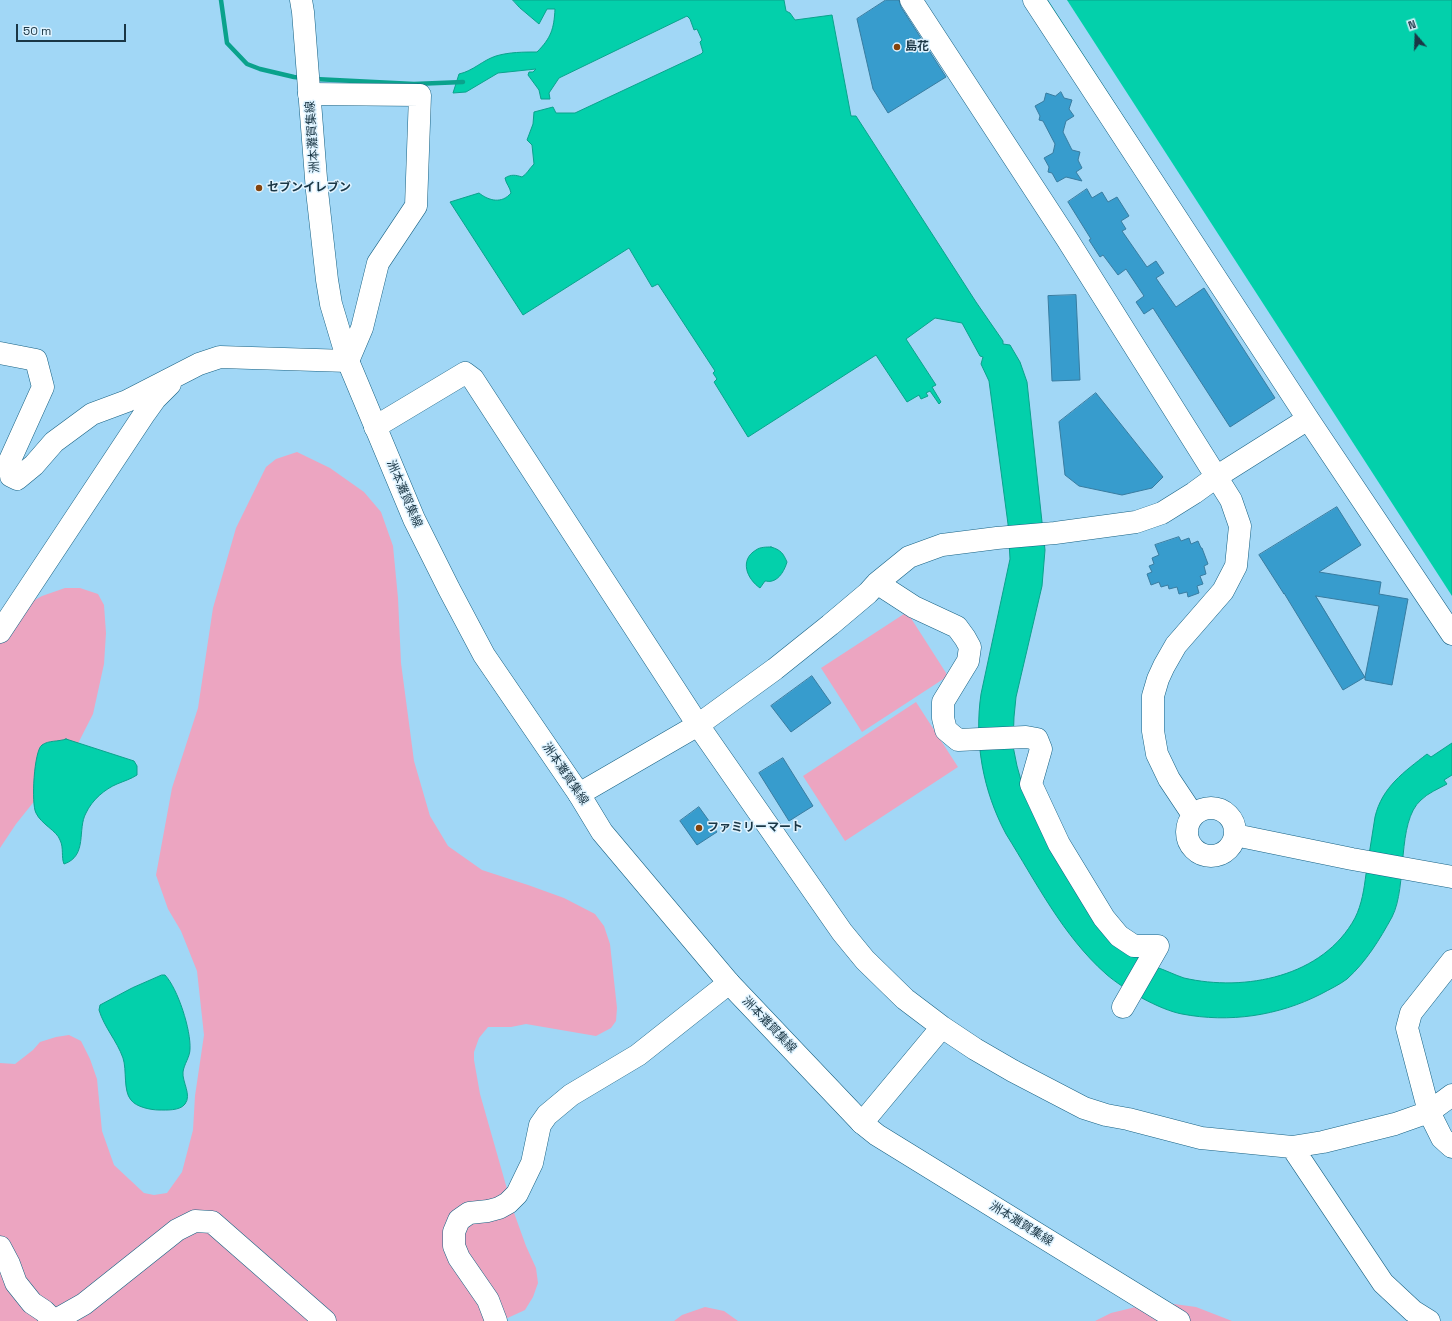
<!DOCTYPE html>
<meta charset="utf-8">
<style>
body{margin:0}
#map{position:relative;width:1452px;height:1321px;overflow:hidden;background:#a1d7f6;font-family:"Space Grotesk",sans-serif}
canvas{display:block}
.north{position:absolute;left:1396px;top:16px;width:40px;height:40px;-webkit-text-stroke:3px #dff3ff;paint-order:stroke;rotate:341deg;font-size:11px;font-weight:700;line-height:16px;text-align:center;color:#1a3645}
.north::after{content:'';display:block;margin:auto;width:14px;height:18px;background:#1a3645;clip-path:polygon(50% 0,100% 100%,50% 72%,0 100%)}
.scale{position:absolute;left:16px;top:24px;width:110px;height:18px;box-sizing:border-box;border:2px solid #1a3645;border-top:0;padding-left:5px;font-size:12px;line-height:14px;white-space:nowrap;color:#1a3645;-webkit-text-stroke:3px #dff3ff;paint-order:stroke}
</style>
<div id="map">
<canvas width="1452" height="1321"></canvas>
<div class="north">N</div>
<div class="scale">50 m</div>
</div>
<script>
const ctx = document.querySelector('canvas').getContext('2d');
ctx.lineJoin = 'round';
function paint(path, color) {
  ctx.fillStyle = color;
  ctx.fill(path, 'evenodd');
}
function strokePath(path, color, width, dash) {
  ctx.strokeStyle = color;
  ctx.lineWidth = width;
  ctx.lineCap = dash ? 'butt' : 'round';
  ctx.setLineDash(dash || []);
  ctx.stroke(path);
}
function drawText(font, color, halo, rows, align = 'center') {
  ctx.font = font + ' "Space Grotesk","Noto Sans JP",sans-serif';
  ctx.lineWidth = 3;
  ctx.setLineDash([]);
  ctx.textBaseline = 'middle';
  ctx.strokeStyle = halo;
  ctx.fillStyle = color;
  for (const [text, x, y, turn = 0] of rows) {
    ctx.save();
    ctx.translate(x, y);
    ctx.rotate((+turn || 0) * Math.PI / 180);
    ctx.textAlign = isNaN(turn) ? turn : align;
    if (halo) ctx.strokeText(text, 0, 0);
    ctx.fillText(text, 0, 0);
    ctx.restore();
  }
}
paint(new Path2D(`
 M297,452l33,16 34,24 17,20 12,34 5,52 3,65 13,98 16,55 18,30 34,24 46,15 36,13 31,16 9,12 6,18 7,64 -1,13 -5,7 -15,8 -70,-12 -15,3h-23l-9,11 -5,14v8l6,34 33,116 13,36 10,22 2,15 -5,14 -8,13 -24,11h-501v-258l15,1 18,-14 7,-8 16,-5 13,-2 12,6 9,18 7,20 5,52 12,34 30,28 10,2 13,-2 15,-21 11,-42 2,-34 9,-61 -7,-64 -16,-40 -13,-22 -12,-34 16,-87 26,-80 15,-100 23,-80 30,-61 10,-8z
 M65,588h15l18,6 6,11 2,28 -2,31 -11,50 -26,51 -31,34 -20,25 -16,24v-215l33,-32 9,-5z
 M907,612l41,64 -86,56 -41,-64z
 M916,702l42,65 -113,74 -42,-65z
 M1174,1304l22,3 36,14h-137l16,-8 33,-8z
 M705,1307l19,4 14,10h-64l8,-6z`), '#eca5c1');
const water = new Path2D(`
 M513,0h271l2,11 4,2 5,7 37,-5 19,101h5l120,186 27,39v3l7,1 10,17 7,20 18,168 -3,36 -26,111 -2,20 -1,29 4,20 7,25 15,32 117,144c9,3 19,8 28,11 61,14 139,-1 171,-60 7,-14 9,-29 11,-44 3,-19 6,-38 9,-57 7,-30 29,-45 52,-63l4,3 21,-14v32l-8,5 3,4c-9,5 -19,9 -26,16 -25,22 -13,86 -29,117 -12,22 -26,45 -45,62 -8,6 -17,10 -26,15 -43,22 -92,29 -139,20 -22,-4 -59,-25 -76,-40 -43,-38 -70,-92 -100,-140 -23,-43 -32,-92 -25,-140l29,-135 -2,-35 -19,-143 -8,-17 2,-7 -3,-1 -18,-33 -27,-5 -29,21 30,46 -4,2 9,15 -2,2 -9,-13 -4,2 2,3 -7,3 -2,-4 -12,7 -31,-47 -128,82 -34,-55 3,-3 -4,-6 2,-2 -57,-87 -6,3 -23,-39 -106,67 -73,-113 29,-9c10,8 23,11 32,0 -1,-6 -5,-9 -6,-15 6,-4 11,-3 17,-1 5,-3 7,-8 12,-13l-2,-19 -5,-5 6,-16 1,-12 19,-5 3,6h19l126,-59 2,-2 -3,-10 2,-2 -5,-11 -3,1 -4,-11 -3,-3 -2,1 -126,61 -10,15 1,6h-9l-2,-9 -11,-15 1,-3h4l3,-3 -38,4 -32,19 -13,1 6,-19c14,-3 24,-14 37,-18 13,-4 28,-4 41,-4 14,-14 17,-23 18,-43h-8l-8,15 -19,-16z
 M1047,0h405v628z
 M771,547c10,3 12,6 16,15 -2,7 -7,17 -15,19 -3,1 -5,0 -7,0l-5,7c-13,-9 -21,-28 -4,-38 4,-3 10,-3 15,-3z
 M66,739l68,22 3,5v9c-6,4 -13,6 -20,9 -12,5 -25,16 -31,29 -9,16 2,43 -22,51 -3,-7 0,-16 -4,-24 -3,-9 -19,-16 -24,-27 -5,-9 -2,-63 6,-68 7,-5 16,-3 24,-6z
 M162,975h3c13,14 26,55 25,74 0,8 -6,15 -7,23 -1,10 9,23 2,32 -5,7 -19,6 -26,6 -8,0 -23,-3 -28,-10 -8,-9 -4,-30 -8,-42 -6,-17 -19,-31 -24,-48l1,-5 32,-17z`);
paint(water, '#03d0ab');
strokePath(water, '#0aa28c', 1);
paint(new Path2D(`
 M1048,0h19l385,596v27z`), '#a1d7f6');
strokePath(new Path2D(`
 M221,0l6,43 20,21 13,5 34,8 9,1
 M315,79l99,5 49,-2`), '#0aa28c', 4.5);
const building = new Path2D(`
 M886,0h13l2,7 45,70 -58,36 -15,-24 -16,-70z
 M1061,92l3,6 8,2 -3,9 5,7 -8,5 -3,11 9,18 8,2 -2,8 4,8 -6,4 6,9 -16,-4 -9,5 -5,-9 -4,-1 1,-5 -5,-9 9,-5 2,-9 -12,-23 -4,-1 1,-4 -5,-10 9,-5 2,-8 9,3z
 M1087,189l5,9 10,-6 6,10 9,-5 12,19 -8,5 5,8 -4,2 25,36 9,-6 8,12 -8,5 20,29 28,-19 71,110 -45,29 -77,-119 -9,6 -8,-12 8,-6 -18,-27 -8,6 -15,-20 -3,2 -11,-17 2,-1 -23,-37z
 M1076,295l4,85 -28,1 -4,-85z
 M1096,393l67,84 -11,11 -30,7 -43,-9 -14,-11 -6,-53z
 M1337,507l24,38 -42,27 62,10 -2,12 29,5 -16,86 -27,-5v-3l-22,13 -59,-97v1l-25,-39zM1316,596l63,10 -14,71z
 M1179,537l2,4 8,-3 2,6 7,-3 3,7h1l6,16 -4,2 2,8 -6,2 3,8 -6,2 2,7 -11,4 -1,-5 -8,2 -2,-7 -8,2 -1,-4 -7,2 -2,-5 -8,3 -4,-11 5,-2 -3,-6 5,-2 -2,-6 7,-3 -4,-10z
 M812,676l19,27 -40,29 -20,-26z
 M783,758l30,48 -24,15 -30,-48z
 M699,807l18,25 -20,13 -17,-24z`);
paint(building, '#379ccd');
strokePath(building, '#387ca0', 1);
const minor = new Path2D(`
 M911,0l156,239 164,261 9,26 -4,40 -13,25 -47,54 -12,21 -6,13 -5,17v35l4,23 12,25 24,36
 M1034,0l274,419 144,215
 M0,353l36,7 7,27 -33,73 1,16 6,3 17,-14 20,-23 38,-28 35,-13 72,-37 21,-7 128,4 14,-33 16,-65 38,-57 4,-111 -111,-1
 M375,427l90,-54 8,6 225,346 144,207 23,28 40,39 37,28 33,22 38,22 71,37 22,7 22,4 73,19 91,9 31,-5 72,-18 34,-12 23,-17
 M877,583l37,24 43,20 8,11 5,9 -2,14 -25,41v16l3,12 12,10 68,-3 11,2 4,10 -10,35 28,60 45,74 15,18 15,10h24l-35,61
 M0,632l145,-219 10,-14 15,-15
 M579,794l119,-69 77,-56 55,-44 38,-32 9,-10 32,-26 33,-12 55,-7 58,-5 81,-11 26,-9 32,-20 22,-16 92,-58
 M1187 832a24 24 0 1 1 48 0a24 24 0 1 1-48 0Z
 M1235,835l117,24 100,18
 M1452,961l-41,52 -4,15 22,84 13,26 10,9
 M862,1123l80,-96
 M1292,1147l91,136 30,28 16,10
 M0,1247l9,17 7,19 16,20 12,8 10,10
 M54,1321l30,-17 93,-74 18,-9 17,1 113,99
 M496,1321l-8,-21 -29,-42 -5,-12v-14l5,-12 10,-7 19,-2 11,-3 9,-5 9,-9 15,-31 8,-38 7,-10 24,-20 67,-40 91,-72`);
const major = new Path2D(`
 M301,0l2,12 14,179 10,89 4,24 17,57 66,158 35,70 35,66 95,139 23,38 127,151 133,140 15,12 302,186`);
strokePath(minor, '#176183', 23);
strokePath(major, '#176183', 23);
strokePath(minor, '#fff', 22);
strokePath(major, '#fff', 22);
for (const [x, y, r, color] of [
 [897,47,4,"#84440e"],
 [259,188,4,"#84440e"],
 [699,828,4,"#84440e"]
]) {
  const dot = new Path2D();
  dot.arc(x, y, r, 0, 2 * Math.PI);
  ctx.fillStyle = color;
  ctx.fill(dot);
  strokePath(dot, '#dff3ff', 1.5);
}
drawText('bold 12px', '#1a3645', '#dff3ff', [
 ["島花",905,47],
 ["セブンイレブン",267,188],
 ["ファミリーマート",707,828]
], 'left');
drawText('12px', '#1a3645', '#dff3ff', [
 ["洲本灘賀集線",313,137,-94],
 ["洲本灘賀集線",404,494,67],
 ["洲本灘賀集線",565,774,56],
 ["洲本灘賀集線",769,1025,46],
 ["洲本灘賀集線",1021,1224,32]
]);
</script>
